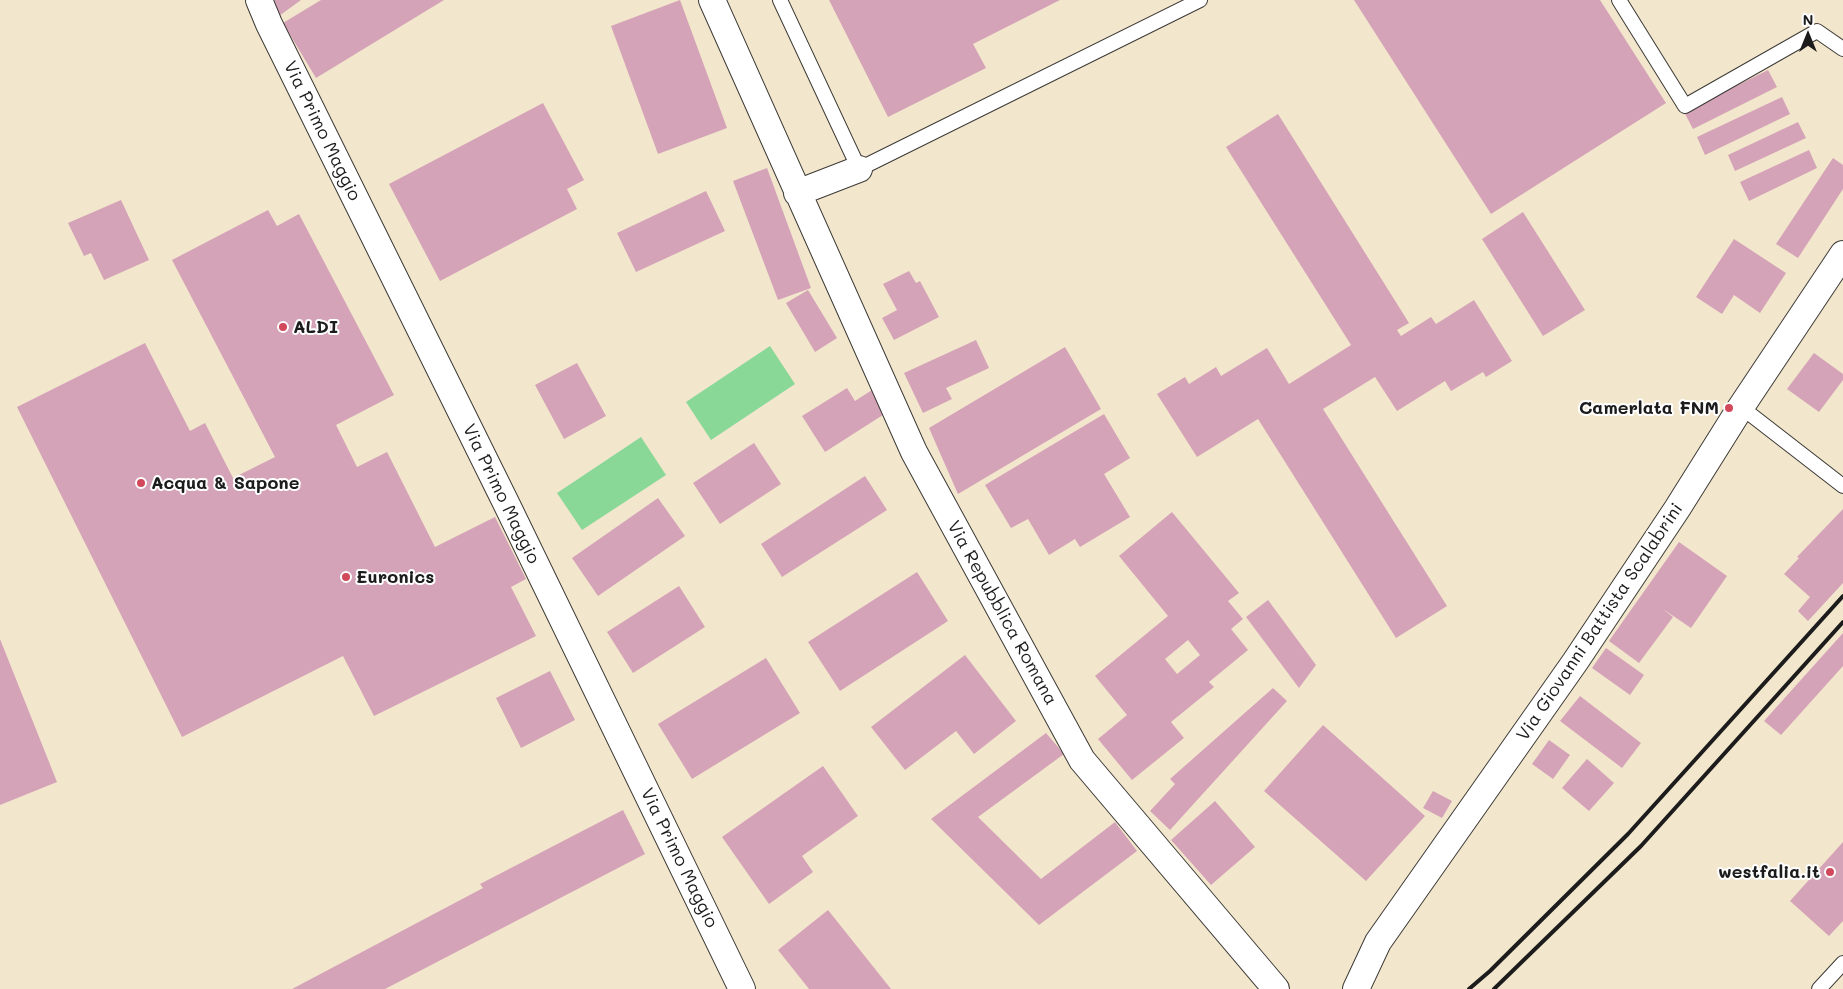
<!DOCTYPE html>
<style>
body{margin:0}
#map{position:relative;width:1843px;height:989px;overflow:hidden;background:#f2e6cc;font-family:Mali,sans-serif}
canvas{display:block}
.north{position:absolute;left:1783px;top:10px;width:50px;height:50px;-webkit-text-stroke:4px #fff;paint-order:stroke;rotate:0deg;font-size:14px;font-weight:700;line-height:20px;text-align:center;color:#1c1c1c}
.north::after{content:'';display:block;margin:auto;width:18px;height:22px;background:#1c1c1c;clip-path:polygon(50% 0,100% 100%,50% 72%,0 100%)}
</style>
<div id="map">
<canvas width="1843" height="989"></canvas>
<div class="north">N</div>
</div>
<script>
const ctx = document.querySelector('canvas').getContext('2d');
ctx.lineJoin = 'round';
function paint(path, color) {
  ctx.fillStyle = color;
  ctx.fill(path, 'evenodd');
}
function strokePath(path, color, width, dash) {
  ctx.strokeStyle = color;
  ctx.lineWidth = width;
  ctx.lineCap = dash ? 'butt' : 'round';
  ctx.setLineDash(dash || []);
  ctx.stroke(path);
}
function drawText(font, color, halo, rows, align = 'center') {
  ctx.font = font + ' Mali,sans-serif';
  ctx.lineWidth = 4;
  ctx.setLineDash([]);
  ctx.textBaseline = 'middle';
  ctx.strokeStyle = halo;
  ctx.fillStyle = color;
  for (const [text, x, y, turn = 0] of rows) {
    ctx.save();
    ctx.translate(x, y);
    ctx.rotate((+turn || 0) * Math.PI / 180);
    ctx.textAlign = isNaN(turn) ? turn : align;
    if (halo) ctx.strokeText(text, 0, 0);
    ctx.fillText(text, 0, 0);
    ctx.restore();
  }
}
paint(new Path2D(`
 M770,346l25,38 -84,56 -25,-38z
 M641,437l25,38 -84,55 -25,-37z`), '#89d898');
paint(new Path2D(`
 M273,0h28l-22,16z
 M321,0h123l-128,78 -33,-55z
 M680,0l47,128 -69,26 -47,-128z
 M829,0h231l-87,44 13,24 -98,49z
 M1354,0h246l66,103 -175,111z
 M1768,70l9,17 -84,42 -9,-17z
 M1782,97l8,17 -85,41 -8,-18z
 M543,103l41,77 -17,9 10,20 -137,72 -51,-97z
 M1278,114l131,209 -12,7 4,6 30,-19 5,7 38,-24 38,61 -26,16 -3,-5 -32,19 -6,-10 -48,30 -22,-34 -52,32 124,197 -51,32 -138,-219 -61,38 -40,-63 28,-17 4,7 27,-17 5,9 46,-28 22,36 62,-39 -125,-198z
 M1798,122l8,16 -71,33 -7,-16z
 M1809,150l8,18 -68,33 -9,-19z
 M1833,158l10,7v24l-45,69 -22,-14z
 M767,168l44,120 -33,12 -45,-119z
 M706,191l19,40 -89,41 -19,-39z
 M121,200l28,60 -45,20 -13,-27 -7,3 -16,-33z
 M268,210l9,16 22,-12 95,181 -58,30 21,42 30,-15 48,95 60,-30 31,62 -15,8 25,49 -162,80 -31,-60 -161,81 -165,-330 128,-64 45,88 15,-8 28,55 42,-21 -103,-197z
 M1523,212l62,98 -42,26 -61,-97z
 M1734,239l52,34 -26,40 -26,-18 -12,19 -26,-17z
 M909,271l7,12 4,-2 19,36 -45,23 -12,-22 15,-8 -14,-26z
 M808,290l29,48 -22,14 -29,-49z
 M976,340l13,28 -43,20 6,11 -29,14 -19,-40z
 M1065,347l36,62 -143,85 -29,-66z
 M1814,353l29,21v6l-24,32 -32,-23z
 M577,363l29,53 -42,23 -29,-54z
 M847,388l8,13 17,-11 14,23 -61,39 -23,-36z
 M1104,414l26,44 -26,16 26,43 -50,30 -5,-8 -26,16 -21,-36 -17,9 -26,-43z
 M754,443l27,41 -61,40 -27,-41z
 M865,476l22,34 -105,67 -21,-33z
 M658,498l27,38 -87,60 -26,-38z
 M1843,509v74l-35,38 -10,-10 12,-14 -26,-23 15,-16 -2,-1z
 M1172,512l67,81 -11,8 15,18 -12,10 17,21 -39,32 5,5 -43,35 13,16 -52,42 -34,-41 29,-24 -32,-39 73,-60 -49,-60zM1188,640l12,15 -23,19 -12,-15z
 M1679,542l48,34 -36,52 -28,-19 10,8 -34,46 -30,-22z
 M917,572l31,49 -108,70 -32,-49z
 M679,586l26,41 -72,46 -26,-41z
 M1268,600l48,65 -17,23 -53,-71z
 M1843,633v33l-62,69 -17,-14z
 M0,639l57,143 -57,23z
 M1606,648l38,27 -14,20 -38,-27z
 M965,655l51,66 -42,33 -18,-23 -51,39 -34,-43z
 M766,658l34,55 -108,66 -34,-55z
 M550,671l25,49 -54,28 -25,-50z
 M1273,688l14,13 -117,129 -20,-19 25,-27 -5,-5z
 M1580,696l61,47 -19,25 -62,-47z
 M1323,725l102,91 -59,65 -102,-90z
 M1046,733l18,21 -86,63 63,62 74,-57 22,29 -98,74 -108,-106z
 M1549,740l21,15 -17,24 -21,-15z
 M1587,759l27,24 -25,28 -27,-23z
 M823,766l35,50 -56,40 11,16 -44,32 -47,-67z
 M1433,791l19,10 -10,17 -19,-10z
 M1215,801l40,46 -44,38 -40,-45z
 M623,810l22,44 -260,135h-93l191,-101 -3,-4z
 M1843,842v79l-14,15 -39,-35z
 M828,910l63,79h-82l-31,-39z`), '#d5a3b8');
const service = new Path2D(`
 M780,0l79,169 341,-169
 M1619,0l66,106 132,-75 26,18
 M1741,407l102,79
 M1819,989l24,-26`);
const minor = new Path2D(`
 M259,0l10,24 238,481 235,484
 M712,0l202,452 168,308 194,229
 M797,193l62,-24
 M1356,989l22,-47 197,-280 102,-153 64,-102 102,-153`);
strokePath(service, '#3c3a36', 16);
strokePath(minor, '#3c3a36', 28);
strokePath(service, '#fff', 14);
strokePath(minor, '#fff', 26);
strokePath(new Path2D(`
 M1469,989l21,-18 138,-137 215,-238
 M1494,989l147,-143 202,-224`), '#1c1c1c', 4);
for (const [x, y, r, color] of [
 [283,327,5,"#d1495b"],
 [1729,408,5,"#d1495b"],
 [141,483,5,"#d1495b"],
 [346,577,5,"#d1495b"],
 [1830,872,5,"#d1495b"]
]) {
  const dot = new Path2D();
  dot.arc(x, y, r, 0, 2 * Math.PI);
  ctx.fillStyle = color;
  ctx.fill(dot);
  strokePath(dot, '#fff', 2);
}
drawText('18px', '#1c1c1c', '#fff', [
 ["Via Primo Maggio",322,131,64],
 ["Via Primo Maggio",501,494,64],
 ["Via Repubblica Romana",1002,613,61],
 ["Via Giovanni Battista Scalabrini",1600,622,-56],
 ["Via Primo Maggio",679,858,64]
]);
drawText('bold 18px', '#1c1c1c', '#fff', [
 ["ALDI",293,327],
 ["Camerlata FNM",1719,408,"right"],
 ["Acqua & Sapone",151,483],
 ["Euronics",356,577],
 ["westfalia.it",1820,872,"right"]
], 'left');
</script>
